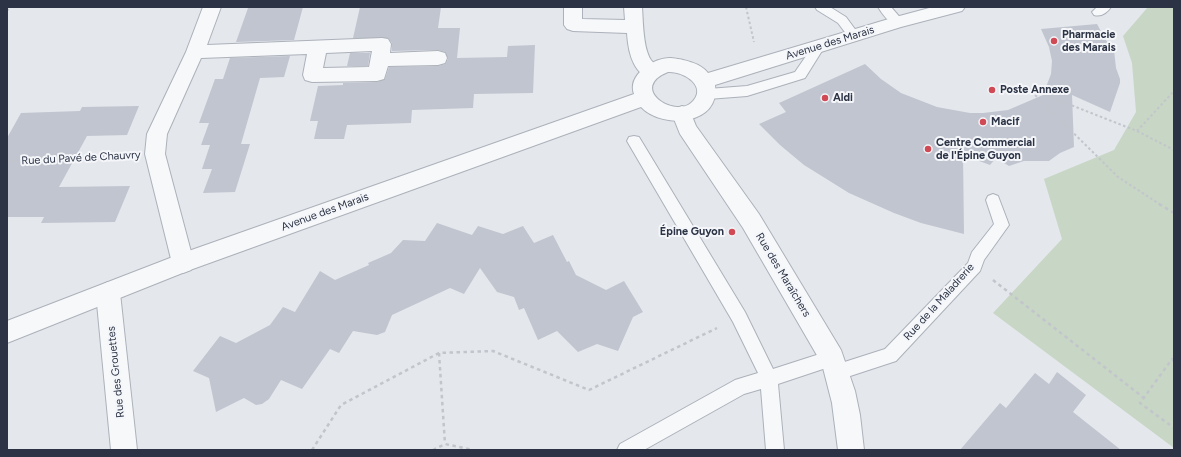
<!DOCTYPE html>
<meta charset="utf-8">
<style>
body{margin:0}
#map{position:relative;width:1181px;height:457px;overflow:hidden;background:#e4e7ec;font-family:Figtree,sans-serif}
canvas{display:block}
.frame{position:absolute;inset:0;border:8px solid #2b3345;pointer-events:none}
</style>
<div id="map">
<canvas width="1181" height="457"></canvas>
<div class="frame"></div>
</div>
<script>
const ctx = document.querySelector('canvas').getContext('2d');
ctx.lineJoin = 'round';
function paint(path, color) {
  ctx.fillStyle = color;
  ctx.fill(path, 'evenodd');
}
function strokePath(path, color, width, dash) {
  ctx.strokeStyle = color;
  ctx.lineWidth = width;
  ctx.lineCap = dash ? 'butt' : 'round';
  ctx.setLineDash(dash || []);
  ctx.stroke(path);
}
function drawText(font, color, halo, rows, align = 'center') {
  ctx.font = font + ' Figtree,sans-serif';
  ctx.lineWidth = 4;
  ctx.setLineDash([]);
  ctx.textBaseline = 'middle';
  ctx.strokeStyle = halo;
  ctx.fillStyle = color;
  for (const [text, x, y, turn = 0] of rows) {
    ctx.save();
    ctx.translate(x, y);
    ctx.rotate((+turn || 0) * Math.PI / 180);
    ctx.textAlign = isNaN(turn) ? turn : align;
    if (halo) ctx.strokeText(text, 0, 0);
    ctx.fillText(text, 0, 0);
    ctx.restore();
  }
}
paint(new Path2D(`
 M1148,7h26v441l-181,-135 69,-74 -18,-60 70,-29 22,-38 -4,-49 -9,-27z`), '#c8d6c5');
paint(new Path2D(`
 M303,7l-9,33 -58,2 12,-34z
 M360,7h81l-3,21h22l-3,30 50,-1 1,-11 27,-1 -2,48 -59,1 -1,14 -61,2 -1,13 -64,2 -3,14h-30l4,-18h-8l8,-35 25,-1v-2l34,-1 8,-3 4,-12 49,-1 7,-2 3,-5 -3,-7 -7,-2 -46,1v-8l-4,-5h-35z
 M1097,24l8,15 9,11 2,18 4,11v4l-10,29 -38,-17 2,52 -14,6 -11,8h-25l-15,5 -13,-8 -6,7 -27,-10 1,79 -43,-11 -27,-10 -45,-20 -45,-28 -24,-20 -21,-21 27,-12 -7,-9 86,-39 16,15 20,14 36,14 33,6h13l25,-3 35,-15 8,-21 1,-13 -3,-14 -8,-18z
 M350,53h20l-2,13h-21z
 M290,56l-6,21 -24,1 -19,66h9l-15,48 -32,1 9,-24h-10l8,-24h-9l8,-22h-10l16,-44h8l7,-21z
 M139,106l-12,29 -40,1 -28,51 71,-1 -15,36 -74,1 3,-6h-37v-79l14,-25 59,-2 2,-4z
 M437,223l35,12 6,-9 25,8 20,-8 11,17 19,-8 14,27 2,-1 7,14 30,15 18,-9 19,31 -10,5 -15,34 -21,-7 -19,8 -21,-21 -19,9 -14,-32 -5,2 -5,-13 -17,-5 -17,-24 -16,26 -14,-6 -30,14 -28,13 -7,17 -8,3 -24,-4 -14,22 -9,-4 -28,40 -21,-9 -12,19 -7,5 -6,1 -12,-7 -28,14 -7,-34 -16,-7 27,-35 16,7 34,-18 13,-18 12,5 25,-41 15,9 34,-15 -1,-2 23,-10 12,-13 22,1z
 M1057,372l29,23 -13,17 48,38h-161l40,-47 6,5 29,-35 14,11z`), '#c1c5cf');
const service = new Path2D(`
 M815,7h15l16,10 14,19 -2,3 -4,1 -4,-1 -12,-16 -21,-13z
 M878,7h13l13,15 -2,3c-10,3 -19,-10 -24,-18z
 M1097,7h14c-4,6 -10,10 -17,8l-2,-3z
 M819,42l4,1 2,3 -20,32 -58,18 -39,3 -5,-2 -2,-3 2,-3 5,-2 39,-3 48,-14 20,-29z
 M634,136l5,1 106,175 28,57 59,-19 6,2 2,6 -2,6 -60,20 6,66h-18l-5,-61 -17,5 -100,56h-27l3,-6 115,-64 23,-7 -25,-51 -106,-181 2,-4z
 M993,194l5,2 11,29 -25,35 -4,11 -84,90 -58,19 -6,-2 -2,-6 2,-6 53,-17 83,-86 4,-11 22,-28 -8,-24 2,-4z`);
const pedestrian = new Path2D(`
 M108,282l8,4 4,7 17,157h-26l-15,-157 4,-7z`);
const minor = new Path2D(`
 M203,7h18l-14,38 175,-7 6,1 3,5 -1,9 48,-2 7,2 2,5 -2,5 -7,2 -50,1 -4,13 -7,2 -65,1 -7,-2 -2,-5 4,-21 -106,4 -34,76 -2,20 29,109 -3,7 -8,3 -8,-3 -3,-7 -27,-109 2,-20 39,-82zM372,51l-3,16 -46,1 3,-15z
 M564,7h18v12l43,1 -1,-13h18c1,14 1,41 9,53 3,4 8,6 10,11l-2,5c-25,7 -31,-25 -32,-43l-54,-2 -6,-2 -3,-4z
 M682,106l7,3 7,17 63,88 82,136 14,41 5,24 4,35h-26l-6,-47 -10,-39 -79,-136 -63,-94 -8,-20 3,-5z`);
const tertiary = new Path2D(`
 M933,7h32l-3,4 -61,16 -186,58c6,40 -52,45 -74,22l-451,163 -183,73v-22l176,-68 451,-159c-7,-19 20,-37 37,-36 11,1 30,5 37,15l184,-55zM668,72c16,-1 41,15 23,31 -17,15 -63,-15 -23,-31z`);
strokePath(service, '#acb1ba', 2);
strokePath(pedestrian, '#acb1ba', 2);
strokePath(minor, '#acb1ba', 2);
strokePath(tertiary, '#acb1ba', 2);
strokePath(new Path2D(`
 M746,7l8,35
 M7,11l3,-4
 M1028,88l90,89 43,28
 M1030,89l107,42 37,19
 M1137,131l37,-40
 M7,161l121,-6`), '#c2c5cb', 2, [2.5, 2.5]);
strokePath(new Path2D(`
 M1159,204l15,9
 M993,280l151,118
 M439,353l6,91
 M1174,361l-2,-2 -32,44 34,25
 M312,450l29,-45 98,-52 54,-2 96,39 128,-62
 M433,450l12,-6 28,6`), '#c2c5cb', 2.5, [3.5, 3.5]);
paint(service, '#f7f8fa');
paint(pedestrian, '#f7f8fa');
paint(minor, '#f7f8fa');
paint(tertiary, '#f7f8fa');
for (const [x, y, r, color] of [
 [1054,41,4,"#d04a55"],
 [992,90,4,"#d04a55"],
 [825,98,4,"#d04a55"],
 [983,122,4,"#d04a55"],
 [928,149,4,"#d04a55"],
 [732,232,4,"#d04a55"]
]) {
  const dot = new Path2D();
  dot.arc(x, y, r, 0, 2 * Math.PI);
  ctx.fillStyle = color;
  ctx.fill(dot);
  strokePath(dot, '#f4f6f9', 1.5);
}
drawText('bold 11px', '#2b3345', '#f4f6f9', [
 ["Pharmacie",1062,35],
 ["des Marais",1062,48],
 ["Poste Annexe",1000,90],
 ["Aldi",833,98],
 ["Macif",991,122],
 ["Centre Commercial",936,143],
 ["de l'Épine Guyon",936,156],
 ["Épine Guyon",724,232,"right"]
], 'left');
drawText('11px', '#2b3345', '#f4f6f9', [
 ["Avenue des Marais",830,43,-17],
 ["Rue du Pavé de Chauvry",81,158,-3],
 ["Avenue des Marais",325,212,-20],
 ["Rue des Maraîchers",783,275,59],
 ["Rue de la Maladrerie",939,302,-48],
 ["Rue des Grouettes",116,372,-96]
]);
</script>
